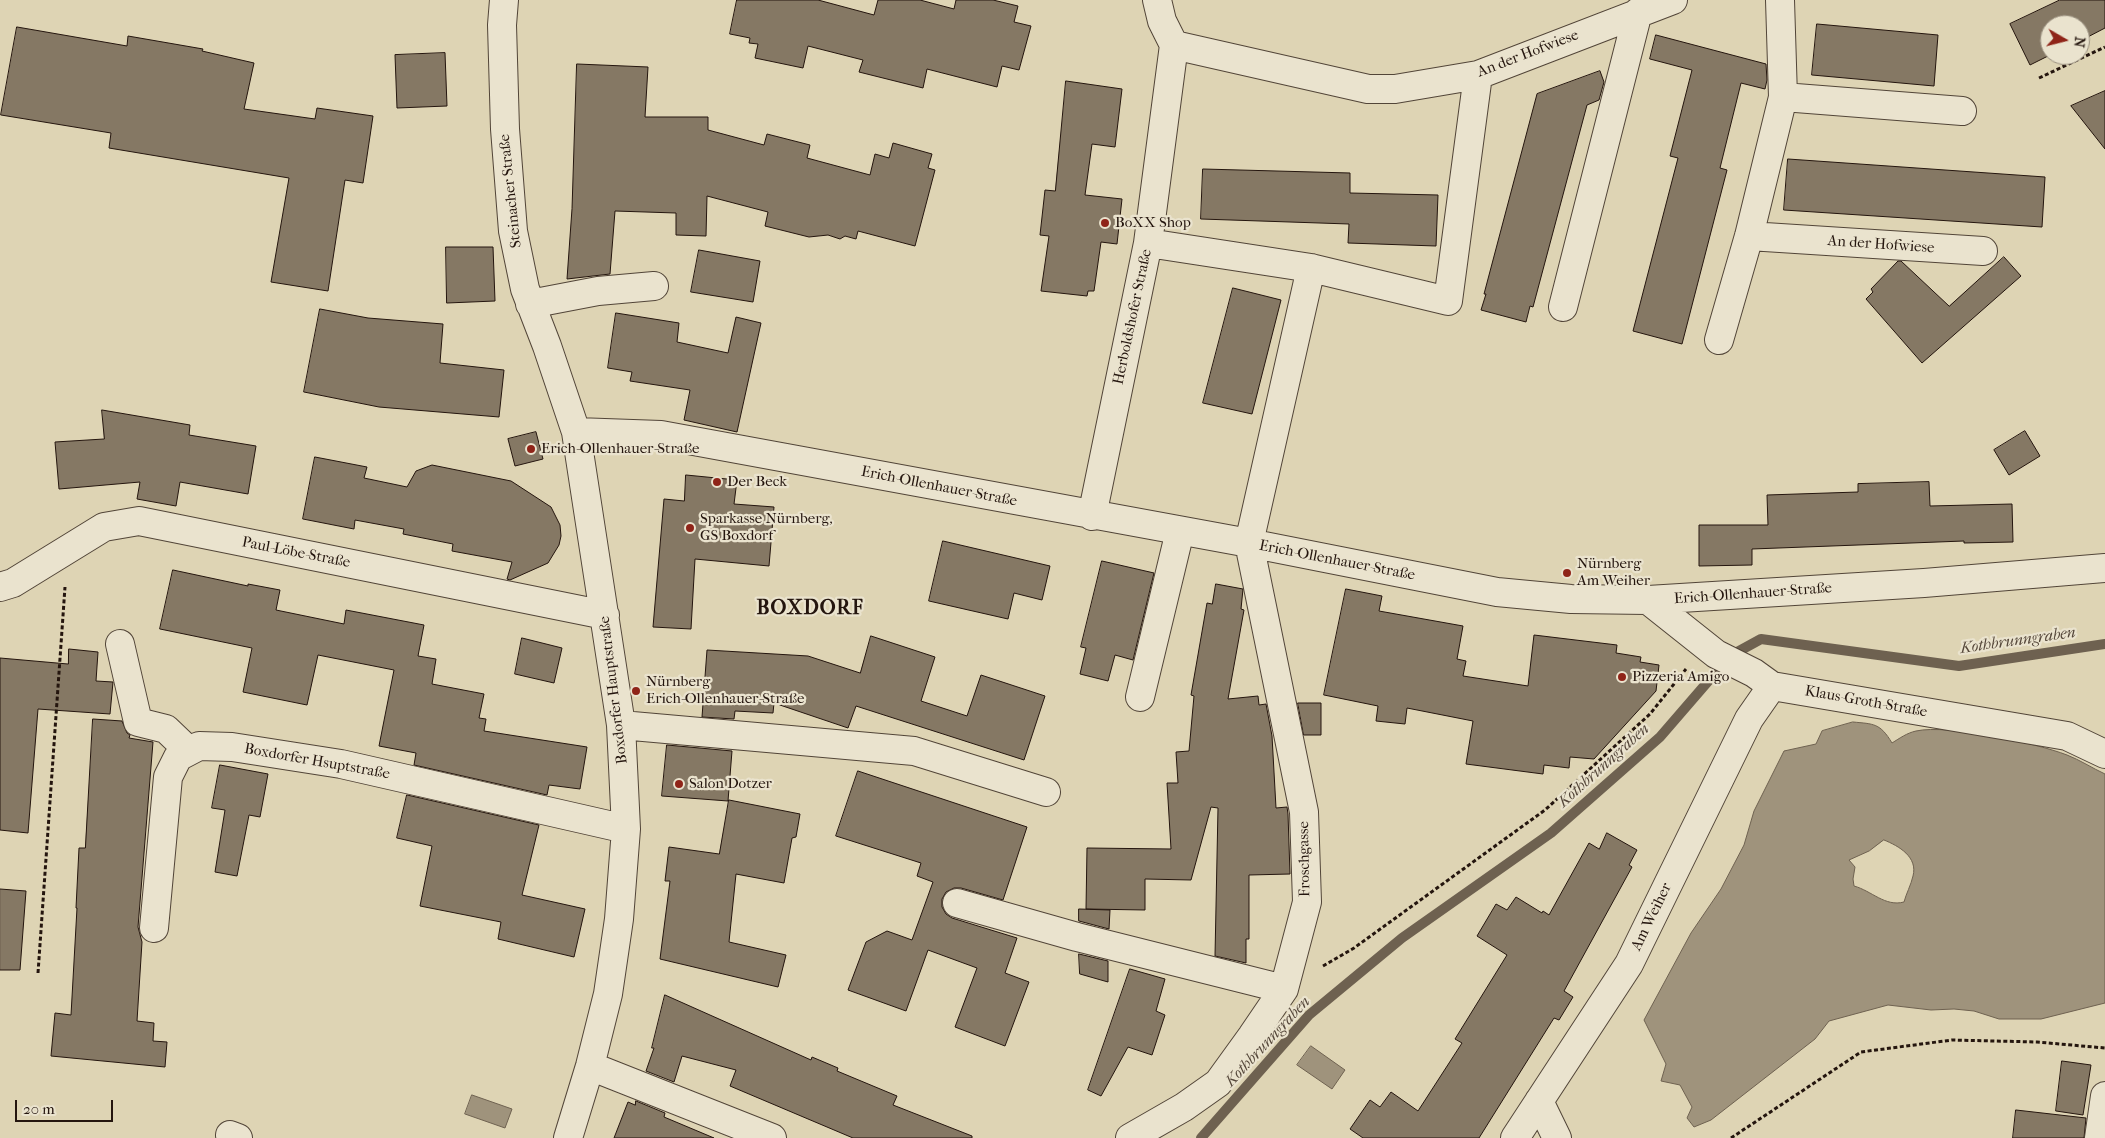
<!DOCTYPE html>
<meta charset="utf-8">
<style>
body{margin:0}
#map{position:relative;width:2105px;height:1138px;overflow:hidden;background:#ded4b4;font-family:"IM FELL French Canon",serif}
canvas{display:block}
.north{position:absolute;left:2040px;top:15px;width:50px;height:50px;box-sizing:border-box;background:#eae3ce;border:1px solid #9b9181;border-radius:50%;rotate:98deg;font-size:14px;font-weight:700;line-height:20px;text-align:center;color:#24150e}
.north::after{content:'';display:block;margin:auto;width:18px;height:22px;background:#8f2418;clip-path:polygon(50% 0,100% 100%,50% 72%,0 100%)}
.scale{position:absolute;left:15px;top:1100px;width:98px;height:22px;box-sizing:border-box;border:2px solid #24150e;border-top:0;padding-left:6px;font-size:15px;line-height:18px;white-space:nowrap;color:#24150e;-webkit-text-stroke:4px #eae3ce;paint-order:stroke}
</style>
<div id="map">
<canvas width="2105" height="1138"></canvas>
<div class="north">N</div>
<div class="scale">20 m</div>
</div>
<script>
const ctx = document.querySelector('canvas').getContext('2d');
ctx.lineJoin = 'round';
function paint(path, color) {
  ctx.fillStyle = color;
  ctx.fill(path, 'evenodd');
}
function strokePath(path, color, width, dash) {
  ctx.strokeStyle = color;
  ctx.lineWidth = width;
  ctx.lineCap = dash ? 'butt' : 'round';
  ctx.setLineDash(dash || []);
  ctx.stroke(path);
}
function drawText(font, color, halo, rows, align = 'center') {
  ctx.font = font + ' "IM FELL French Canon",serif';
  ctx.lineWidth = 4.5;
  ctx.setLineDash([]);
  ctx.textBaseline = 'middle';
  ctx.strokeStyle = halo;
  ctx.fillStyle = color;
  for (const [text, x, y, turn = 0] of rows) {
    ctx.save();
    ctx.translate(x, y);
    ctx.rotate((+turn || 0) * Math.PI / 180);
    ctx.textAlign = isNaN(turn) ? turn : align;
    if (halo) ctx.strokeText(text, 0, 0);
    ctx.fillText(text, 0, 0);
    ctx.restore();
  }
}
const water = new Path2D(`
 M1853,722c21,2 27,1 39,21 8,-5 15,-10 24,-12 32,-7 120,12 151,24 13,5 25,13 38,19v229l-64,16h-42l-25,-8 -20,-2 -23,1 -43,-5 -59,16 -14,18 -104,81 -17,7 -7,-9 5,-11 -12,-22 -19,-4 5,-17 -22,-44 47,-87 30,-44 23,-44 10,-34 30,-60 32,-7 6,-13zM1884,840c15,6 34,17 29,36 -2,9 -7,18 -9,26 -19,5 -32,-11 -50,-16l-1,-7 2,-12 -6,-7 20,-9z
 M1311,1046l34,24 -13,19 -35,-24z
 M472,1095l40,14 -7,19 -40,-14z`);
paint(water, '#9f937c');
strokePath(water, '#6e6150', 1);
strokePath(new Path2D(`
 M1201,1138l108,-123 93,-77 149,-105 109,-96 70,-81 31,-17 198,27 146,-22`), '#6e6150', 10);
const building = new Path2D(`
 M737,0h81l56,15 4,-15h42l34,9 2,-9h37l25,6 -4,16 17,4 -12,44 -17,-4 -5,21 -70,-18 -4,19 -64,-16 4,-12 -55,-14 -5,22 -48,-10 3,-14 -9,-1 1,-5 -20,-4z
 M2060,0h45v28l-25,13v-16h-30v30l-20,10 -20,-41z
 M1817,24l121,11 -4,51 -122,-11z
 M17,27l110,19 1,-10 75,13 -1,2 52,12 -10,46 71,10 2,-11 56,8 -10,67 -18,-3 -17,111 -57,-9 18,-104 -180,-30 2,-15 -110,-18z
 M1656,35l110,29 1,16 -2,9 -24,-6 -21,85 7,2 -45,174 -49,-13 45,-173 -8,-2 22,-86 -42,-11z
 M445,53l2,53 -50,2 -2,-53z
 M577,64l71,3 -3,50h63v13l56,15 3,-11 43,11 -3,13 63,17 5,-21 14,4 4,-15 39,11 -4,14 7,2 -20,76 -57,-15 -2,8 -11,-3 -5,3 -12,-4 -19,2 -44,-11 3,-14 -61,-16 -1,40 -30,-1v-22l-61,-2 -5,63 -43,5 5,-70z
 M1600,71l4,11 -5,18 -12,5 -54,202 -3,-1 -4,16 -45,-12 5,-16h-2l53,-200z
 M1066,81l56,8 -7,58 -23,-3 -7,51 37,4 -5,45 -16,-2 -7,49h-6l-1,5 -46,-5 8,-55 -9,-1 5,-45 10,1z
 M2105,91v58l-34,-43z
 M1788,159l257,18 -3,50 -258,-17z
 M1203,169l147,4v20l88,2 -2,51 -88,-3 1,-19 -148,-5z
 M446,247h47l2,54 -48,2z
 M699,250l61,11 -7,41 -62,-10z
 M2004,257l17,19 -99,87 -56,-64 7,-7 -2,-3 27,-28h3l48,45z
 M1233,288l48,12 -29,114 -49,-11z
 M320,309l48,9 75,6 -3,39 64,7 -5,47 -120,-10 -75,-15z
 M616,313l63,10 -2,19 51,11 8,-36 25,6 -24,109 -53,-12 6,-30 -60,-9 2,-9 -24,-4z
 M102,410l88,15 -1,10 67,11 -8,48 -68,-12 -4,24 -39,-7 3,-17 -81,7 -4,-47 49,-3z
 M2025,431l15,25 -31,19 -15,-25z
 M536,432l7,27 -28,7 -7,-27z
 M315,457l52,10 -3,11 43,9 9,-16 16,-6 79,16 40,26 9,18 1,11 -2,9 -11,18 -38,17 -3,-1 5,-17 -60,-11 1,-7 -50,-10 1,-5 -49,-9 -1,9 -51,-10z
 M686,475l51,5 -3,24 40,3 -5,59 -74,-7 -4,70 -38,-2 11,-128 20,2z
 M1929,482l1,24 82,-2 1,38 -49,1v-2l-212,8v16l-53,1v-41h69l-1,-30 91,-3v-8z
 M943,541l107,25 -8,34 -28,-7 -6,26 -79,-18z
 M1102,561l52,12 -21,87 -18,-5 -7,26 -28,-7 6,-26 -5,-1z
 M173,570l75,16v-2l32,6 -4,20 68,14 2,-14 78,15 -6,31 18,3 -4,25 52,10 -5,24 7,1 -2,12 103,16 -7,42 -31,-4 -2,10 -133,-30 2,-12 -37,-7 15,-76 -76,-15 -11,50 -64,-13 9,-44 -92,-19z
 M1216,584l27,5 -2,20 3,1 -16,89 30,-3 1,9 7,-1 6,32 4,72 11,-1 1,7 2,60 -41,1v64h-3v24l-31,-7 3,-148 -7,-1 -20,73 -46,-1v31l-59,-1 1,-61 84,1 -4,-66h11l-2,-31 13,-1 5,-55 -3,-1 16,-92 5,1z
 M1346,589l36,7 -3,15 84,15 -6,33 9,2 -3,15 65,10 6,-51 83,10 -1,8 25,4 -1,5 19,3 -3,26 -62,68 -24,-2 -1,11 -25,-3 -1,9 -77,-10 7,-43 -66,-13 -2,16 -29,-3 2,-15 -54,-11z
 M871,636l64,21 -14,44 46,15 14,-41 64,21 -21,64 -168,-54 -8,22 -74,-25 -1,10 -38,-2 -1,8 -32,-2 5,-67 101,6 52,17z
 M522,638l40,10 -8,35 -39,-9z
 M69,649l29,3 -2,29 17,1 -3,32 -72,-5 -10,124 -28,-3v-172l68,6z
 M1298,703h23v32h-17z
 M93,719l29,2 5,12 3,2 -1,3 24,4 -15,185 4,15 -5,79 17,2 -1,18 14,1 -2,25 -114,-11 4,-43 16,2 6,-107h-1l3,-60h6z
 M667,745l65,6 -4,50 -66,-5z
 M220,765l48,9 -8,43 -11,-2 -12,61 -22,-4 10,-62 -13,-2z
 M858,771l169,56 -24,73 -42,-12h-7l-8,4 -4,7v8l4,7 6,4 65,20 -12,35 24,9 -24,64 -50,-19 22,-59 -49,-18 -22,61 -58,-21 18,-48 21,-11 25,9 21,-58 -16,-6 4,-13 -85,-27z
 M407,795l132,30 -17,70 63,14 -11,48 -76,-18 3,-17 -81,-16 12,-60 -35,-8z
 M729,800l71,14 -4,23 -4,1 -8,45 -48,-9 -7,68 57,13 -8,32 -118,-28 10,-78h-5l4,-34 50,7z
 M1607,833l30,17 -8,15 3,2 -68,124 9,6 -14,23 -5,-2 -75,120h-116l-13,-9 20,-29 10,7 11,-15 27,19 44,-68 -7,-4 52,-84 -30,-19 19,-32 11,6 9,-13 26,16 1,-2 6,4 40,-72 10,6z
 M0,889l26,2 -6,79h-20z
 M1079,909l31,1 -1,19 -30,-8z
 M1079,954l29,7v21l-28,-8z
 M1130,969l35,10 -9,32 9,4 -13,40 -24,-8 -27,49 -13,-6z
 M665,995l146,65 1,-3 26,11 -1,3 60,25 -4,9 79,31v2h-119l-123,-52 6,-16 -54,-14 -8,26 -28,-11 8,-23h-2z
 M2062,1061l29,4 -8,50 -27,-4z
 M636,1101l29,12 -1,4 50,21h-100l14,-36 7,3z
 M2016,1110l70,8 -2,20h-71z`);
paint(building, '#857864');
strokePath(building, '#24150e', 1);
const minor = new Path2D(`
 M504,0l-2,25 3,104 8,102 12,58 22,57 29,86 45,293 5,104 -7,90 -11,75 -18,72 -22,72
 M1174,45l194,44h27l83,-14 195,-75
 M1783,97l179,14
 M1749,236l234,15
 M1311,268l137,33 30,-226
 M530,304l68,-13 56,-5
 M1563,307l75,-295
 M1719,340l30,-104 34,-139 -3,-97
 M576,432l85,3 588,108 248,49 74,7 77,1 276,-17 181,-15
 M1092,516l56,-273 26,-198 -12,-24 -5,-21
 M0,587l13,-4 91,-56 35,-6 466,94
 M1648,600l68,54 38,19 18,13 295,50 38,18
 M120,644l18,78 28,7 23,22
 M1140,697l40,-166
 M621,725l293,26 132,41
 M957,903l120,34 207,52
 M154,928l14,-151 10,-20 21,-11 33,1 109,17 285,65
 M590,1066l182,72
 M1539,1101l18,37
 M230,1135l8,3
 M1130,1138l54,-31 34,-24 34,-47 32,-47 23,-87 -3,-90 -55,-269 62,-275 -163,-25
 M1515,1138l114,-174 120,-245 23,-33
 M2099,1138l6,-42`);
strokePath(minor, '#524538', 30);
strokePath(new Path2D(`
 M2039,78l66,-31
 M1323,966l31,-18 191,-138 105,-96 36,-45
 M38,973l27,-386
 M1731,1138l130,-86 91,-12 85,2 68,6`), '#24150e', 3, [4, 2.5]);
strokePath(minor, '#eae3ce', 28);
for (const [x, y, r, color] of [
 [1105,223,5,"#8f2418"],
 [531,449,5,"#8f2418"],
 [717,482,5,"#8f2418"],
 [690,528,5,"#8f2418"],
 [1567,573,5,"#8f2418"],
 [1622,677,5,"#8f2418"],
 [636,691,5,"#8f2418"],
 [679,784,5,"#8f2418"]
]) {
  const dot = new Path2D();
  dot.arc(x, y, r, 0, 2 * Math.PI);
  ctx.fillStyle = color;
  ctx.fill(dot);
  strokePath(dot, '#eae3ce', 2);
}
drawText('15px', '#24150e', '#eae3ce', [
 ["An der Hofwiese",1528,54,-21],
 ["Steinacher Straße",511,191,-96],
 ["An der Hofwiese",1881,245,4],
 ["Herboldshofer Straße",1133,317,-78],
 ["Erich-Ollenhauer-Straße",939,487,11],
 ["Paul-Löbe-Straße",296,553,11],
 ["Erich-Ollenhauer-Straße",1337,561,11],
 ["Erich-Ollenhauer-Straße",1753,594,-4],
 ["Boxdorfer Hauptstraße",614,690,-97],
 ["Klaus-Groth-Straße",1866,702,10],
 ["Boxdorfer Hsuptstraße",317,762,10],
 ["Froschgasse",1305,859,-91],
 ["Am Weiher",1652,917,-64]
]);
drawText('15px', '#24150e', '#eae3ce', [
 ["BoXX Shop",1115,223],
 ["Erich-Ollenhauer-Straße",541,449],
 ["Der Beck",727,482],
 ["Sparkasse Nürnberg,",700,519],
 ["GS Boxdorf",700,536],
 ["Nürnberg",1577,564],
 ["Am Weiher",1577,581],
 ["Pizzeria Amigo",1632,677],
 ["Nürnberg",646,682],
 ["Erich-Ollenhauer-Straße",646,699],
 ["Salon Dotzer",689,784]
], 'left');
drawText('italic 16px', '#55473a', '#eae3ce', [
 ["Kothbrunngraben",2018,641,-8],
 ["Kothbrunngraben",1604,766,-42],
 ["Kothbrunngraben",1268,1042,-47]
]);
ctx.letterSpacing = '1px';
drawText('bold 20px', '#24150e', '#eae3ce', [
 ["BOXDORF",810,609]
]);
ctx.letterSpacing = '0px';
</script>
